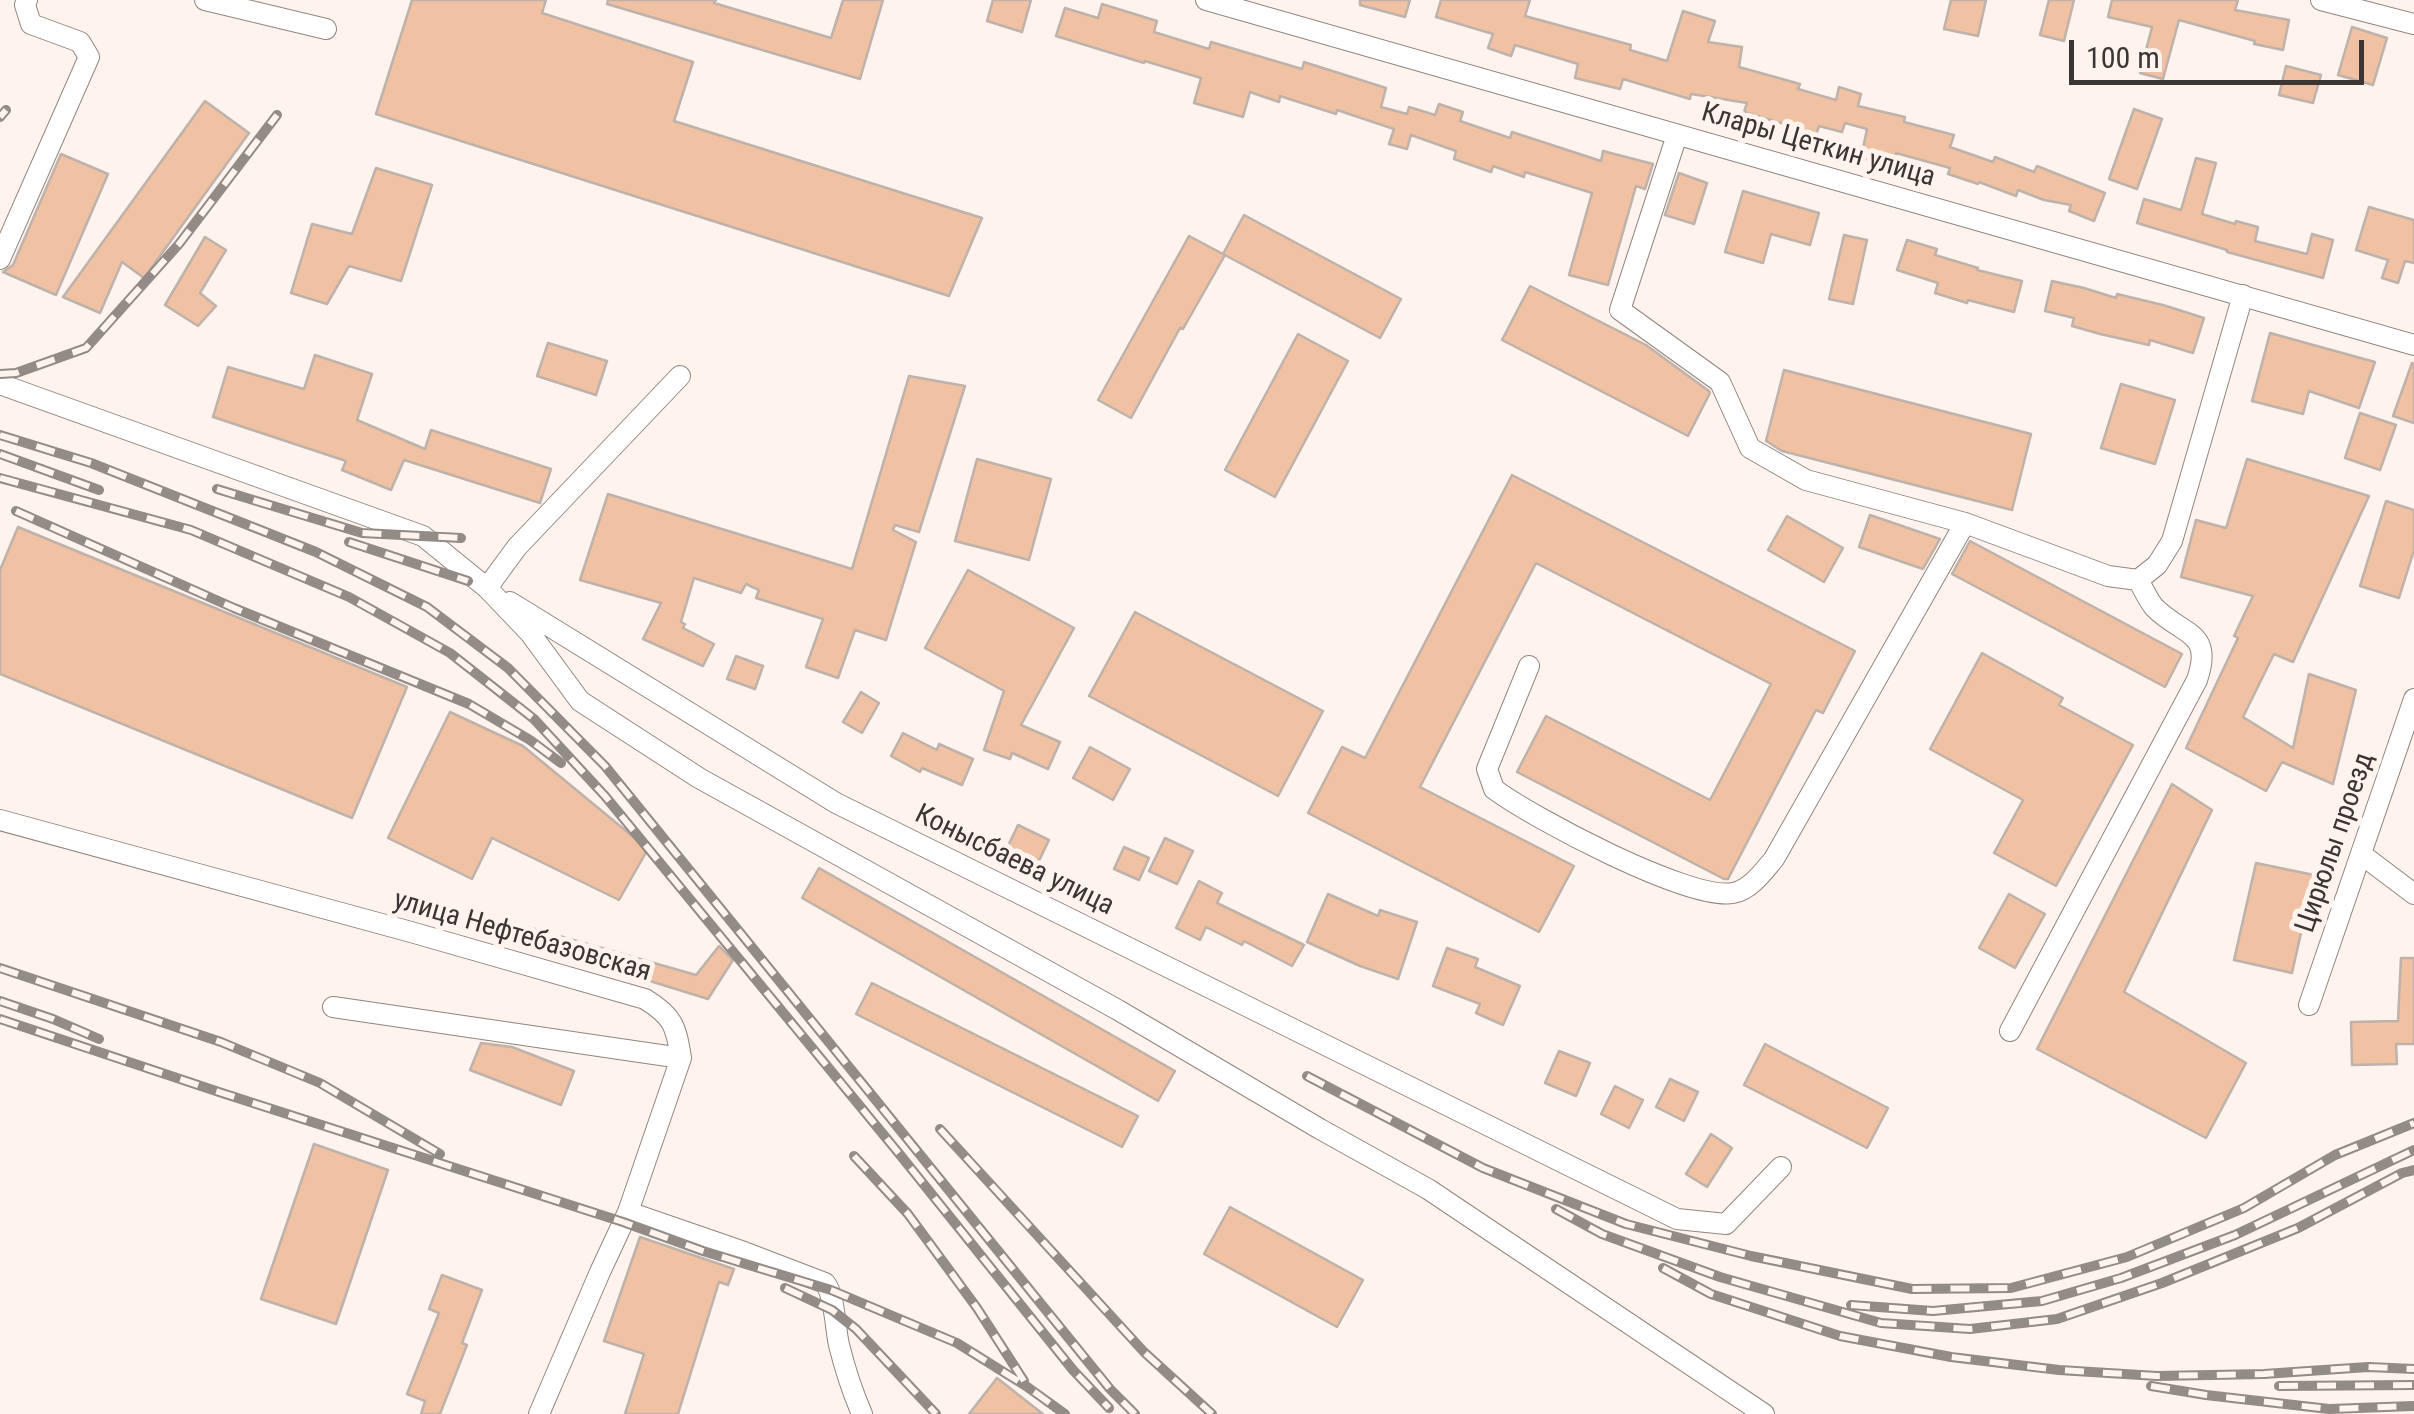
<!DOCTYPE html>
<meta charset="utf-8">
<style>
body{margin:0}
#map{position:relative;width:2414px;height:1414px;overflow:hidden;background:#fef4ed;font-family:"Roboto Condensed",sans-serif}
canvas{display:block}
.scale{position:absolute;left:2069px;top:40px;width:295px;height:45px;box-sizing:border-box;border:5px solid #3b3633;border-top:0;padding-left:12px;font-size:30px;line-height:35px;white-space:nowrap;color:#3b3633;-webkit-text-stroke:8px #fef4ed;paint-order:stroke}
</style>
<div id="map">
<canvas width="2414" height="1414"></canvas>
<div class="scale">100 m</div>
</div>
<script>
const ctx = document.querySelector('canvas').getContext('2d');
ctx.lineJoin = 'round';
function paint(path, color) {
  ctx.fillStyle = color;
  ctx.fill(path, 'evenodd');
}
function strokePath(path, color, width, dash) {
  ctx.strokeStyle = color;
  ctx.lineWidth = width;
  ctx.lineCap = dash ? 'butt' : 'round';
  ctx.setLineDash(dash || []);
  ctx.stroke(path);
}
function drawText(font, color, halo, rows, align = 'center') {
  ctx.font = font + ' "Roboto Condensed",sans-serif';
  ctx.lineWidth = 10;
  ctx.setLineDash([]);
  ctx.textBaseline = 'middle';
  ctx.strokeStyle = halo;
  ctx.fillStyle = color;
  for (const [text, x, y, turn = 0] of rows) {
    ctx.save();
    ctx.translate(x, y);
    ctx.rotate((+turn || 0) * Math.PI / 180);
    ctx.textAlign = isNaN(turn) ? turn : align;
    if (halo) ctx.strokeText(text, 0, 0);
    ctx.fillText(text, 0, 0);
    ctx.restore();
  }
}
const building = new Path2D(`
 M412,0h134l-4,13 151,49 -19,59 308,97 -33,78 -573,-182z
 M608,0h108l-2,3 117,35 12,-38h40l-23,79 -253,-75z
 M993,0h38l-9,32 -35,-11z
 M1360,0h50l-5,17 -45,-12z
 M1441,0h89l-5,16 106,29 -1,5 37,11 16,-50 32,10 -7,21 34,5 -3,20 61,17 -2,5 38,11 3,-13 22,7 -3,12 47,11 -1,5 50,13 -4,12 43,15 2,-5 39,15 3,-6 68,27 -11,28 -25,-10 2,-6 -27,-5 -26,-10 -2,6 -37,-14 -1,2 -30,-10 2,-6 -54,-15 -3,12 -32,-7 6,-29 -22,-6 -3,9 -23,-6 -4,12 -22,-7 1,-4 -50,-15 3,-9 -56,-9 -1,5 -67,-20 -3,10 -45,-11 3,-14 -63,-19 -4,11 -23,-8 5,-14 -57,-17z
 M1951,0h35l-8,36 -34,-7z
 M2049,0h25l-10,41 -24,-6z
 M2112,0h126l-3,10 54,10 -6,30 -29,-6 1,-3 -76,-21 -16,59 -23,-6 12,-46 -44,-10z
 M1102,4l55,17 -3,11 55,17 2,-7 91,27 2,-7 82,26 -5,19 26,7 2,-7 26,8 4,-11 24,8 -3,9 50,17 2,-6 89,29 2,-10 50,13 -8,25 -9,-3 -28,99 -39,-10 23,-82 -67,-21 -1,5 -31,-11 -2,6 -37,-13 2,-8 -45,-16 -4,14 -18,-5 5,-15 -57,-19 -1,4 -56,-18 -1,6 -29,-10 -7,25 -49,-14 7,-25 -56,-17 -1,2 -88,-27 9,-28 33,10z
 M2352,27l35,11 -14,47 -35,-10z
 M2286,66l35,9 -8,28 -34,-8z
 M205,101l44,32 -105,145 -22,-16 -22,51 -37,-16z
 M2134,109l28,10 -25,70 -28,-10z
 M61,154l47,20 -52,121 -53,-23 10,-7z
 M2196,158l20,5 -14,51 33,10 1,-3 22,6 -3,14 52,13 5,-20 21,6 -10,38 -96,-26v-2l-90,-27 7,-24 37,11z
 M376,168l56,17 -31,96 -52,-15 -22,38 -36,-11 21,-69 40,10z
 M1679,173l28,10 -13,41 -29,-9z
 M1743,191l76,22 -9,32 -39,-11 -8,29 -38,-11z
 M2369,207l45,13v43l-9,-2 -7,22 -16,-5 6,-18 -32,-10z
 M1244,215l157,84 -21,39 -157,-84z
 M1844,235l23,5 -14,64 -24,-5z
 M1189,236l36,19 -42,74 -3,-1 -49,90 -33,-18z
 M205,237l21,13 -26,43 16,13 -18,20 -33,-21z
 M1907,240l30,9 -2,6 43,13 -1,2 45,11 -8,31 -46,-12 -1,3 -32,-10 3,-10 -41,-13z
 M2052,281l32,7 32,10 1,-4 46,11 41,13 -11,35 -43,-13 -1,5 -49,-11 -28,-8 2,-8 -29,-7z
 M1530,286l116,59 63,46 1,2 -22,43 -186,-96z
 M2270,333l105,29 -16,46 -50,-17 -6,23 -51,-13z
 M1298,334l50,27 -73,136 -50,-27z
 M548,343l59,18 -11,34 -59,-19z
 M315,355l57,19 -15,46 68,29 6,-19 120,39 -11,34 -136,-43 -13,30 -49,-20 4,-9 -133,-44 15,-50 76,22z
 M2412,363l2,1v59l-21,-7z
 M1784,370l247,64 -19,76 -230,-59 -16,-10z
 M909,376l56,10 -46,146 -24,-7 -2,5 23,12 -30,98 -31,-10 -17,48 -32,-11 17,-48 -67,-21 3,-8 -13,-6 -5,9 -47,-15 -13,44 4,2 -2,4 31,16 -11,22 -60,-27 18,-36 -81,-23 28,-86 244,75z
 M2121,384l54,16 -20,64 -54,-16z
 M2360,413l36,12 -16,45 -35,-12z
 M977,459l74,20 -22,81 -74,-19z
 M2247,459l122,37 -76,166 -19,-8 -31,63 50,31 16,-74 47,16 -23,94 -51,-22 -16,29 -80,-43 52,-110 -4,-2 19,-40 -72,-19 15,-57 30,8z
 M1512,475l343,176 -32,62 -7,-3 -88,169h-4l-207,-107 29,-56 164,84 61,-116 -235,-121 -116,224 154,79 -35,66 -231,-119 34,-66 23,11z
 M2386,501l28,9v40l-15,48 -39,-12z
 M1870,515l70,24 -17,30 -64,-22z
 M1787,516l56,32 -19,34 -56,-32z
 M18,527l389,160 -55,131 -352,-144v-104z
 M1970,541l212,113 -17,33 -213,-113z
 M968,570l106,58 -53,97 39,17 -12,27 -36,-16 -2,6 -26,-9 20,-59 -79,-43z
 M1135,612l188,99 -45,85 -189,-100z
 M1982,653l81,45 -4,7 74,40 -77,141 -62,-33 29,-53 -93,-51z
 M736,656l27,10 -8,23 -28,-10z
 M861,692l18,11 -17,30 -19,-11z
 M450,712l73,34 125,103 -29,51 -127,-62 -20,41 -84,-41z
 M903,733l34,17 2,-6 34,15 -11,26 -40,-17 -2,4 -29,-16z
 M1090,747l40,22 -17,31 -40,-22z
 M2172,784l40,26 -88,182 122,71 -40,75 -169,-89z
 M1018,825l31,15 -12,25 -31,-15z
 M1165,838l28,13 -16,33 -28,-13z
 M1124,847l25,11 -10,22 -25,-11z
 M2256,863l58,12 -22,98 -58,-13z
 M819,868l356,203 -17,30 -356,-203z
 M1199,881l23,12 -5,10 87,42 -12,21 -48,-25 -2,4 -36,-18 -6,13 -24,-12z
 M1328,894l50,22 2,-6 37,12 -19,57 -38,-13 -53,-24z
 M2009,894l36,20 -30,54 -36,-20z
 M528,927l168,48 23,-29 14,14 -25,39 -184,-57z
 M1447,948l31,11 -3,8 45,19 -17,39 -27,-12 4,-9 -47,-18z
 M2401,958h13v86h-18l1,20 -45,1 -1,-43 47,-1z
 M872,983l266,133 -16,31 -266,-133z
 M481,1043l31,4 62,24 -13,34 -91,-35z
 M1765,1044l123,64 -21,40 -123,-63z
 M1559,1051l31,12 -14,33 -31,-13z
 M1670,1079l28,13 -14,29 -28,-14z
 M1615,1086l28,14 -14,28 -28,-14z
 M1711,1134l21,14 -25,39 -21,-13z
 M314,1144l74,26 -52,154 -75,-25z
 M1230,1207l133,73 -26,47 -133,-73z
 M640,1237l94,32 -6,16 -9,-3 -41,132h-53l19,-60 -40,-13z
 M442,1275l40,15 -20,53 5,2 -27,69h-19l4,-13 -18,-7 32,-81 -10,-4z
 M997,1378l46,36h-74z`);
paint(building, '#f0c1a2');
strokePath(building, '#beb2ab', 2.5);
const minor = new Path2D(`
 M205,0l121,29
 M1206,0l1208,345
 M2321,0l93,24
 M1677,135l-57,175 100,72 30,66 56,32 159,43 143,53 30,4 19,-15 15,-24 71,-246
 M0,259l89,-202 -9,-15 -49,-18 -6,-19 2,-5
 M0,384l423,152 64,52 43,45 50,68 119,77 419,232 202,119 108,60 336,225
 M487,588l30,-41 163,-171
 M510,602l326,201 841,416 49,5 55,-57
 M1529,666l-42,103 7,20c37,28 195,112 239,104 17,-3 30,-21 41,-34l191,-336
 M0,820l411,112 234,67c28,17 31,27 36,59l-53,154 -28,60 -61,142
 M2361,854l53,40
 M2309,1005l105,-306
 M333,1007l348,51
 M2010,1031l187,-351c17,-50 -15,-44 -43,-73 -6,-7 -11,-19 -16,-27
 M628,1212l116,40 81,31c10,12 10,45 14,62 6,24 13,46 23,69`);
strokePath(minor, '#91867f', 22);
strokePath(minor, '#fff', 20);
const rail = new Path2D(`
 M0,117l6,-7
 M0,374l16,-1 70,-25 93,-104 98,-129
 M0,435l91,28 225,89 111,55 81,61 97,98 505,623 25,25
 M0,454l99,36
 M0,478l191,52 158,67 101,56 84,66 71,77 296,360 172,214 36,38
 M217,489l145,44 99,5
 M16,511l218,97 235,96 61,36 31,23
 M349,542l119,39
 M0,968l221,74 99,41 120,71
 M0,1001l53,18 46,20
 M0,1019l222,74 401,129 80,29 128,39 126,53 69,43 39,28
 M1307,1076l176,92 143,56 125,32 161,33 99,-1 116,-31 117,-49 91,-53 79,-32
 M940,1129l204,223 68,62
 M854,1156l54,58 69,94 47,73
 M1556,1209l46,25 118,43 161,46 89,6 87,-10 105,-36 136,-55 104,-55 12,-3
 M1663,1268l48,26 129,42 111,21 108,13 98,6 107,-2 104,-7 46,2
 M785,1288l47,22 24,19 80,85
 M1851,1305l82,6 109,-10 79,-23 114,-43 179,-85
 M2151,1386l55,9 123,14 85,-3
 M2279,1386l135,-1`);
strokePath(rail, '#928b86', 10);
strokePath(rail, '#fef4ed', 6, [19]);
drawText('28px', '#3b3633', '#fef4ed', [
 ["Клары Цеткин улица",1818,146,16],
 ["Цирюлы проезд",2336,843,-71],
 ["Конысбаева улица",1014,861,26],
 ["улица Нефтебазовская",522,937,16]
]);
</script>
